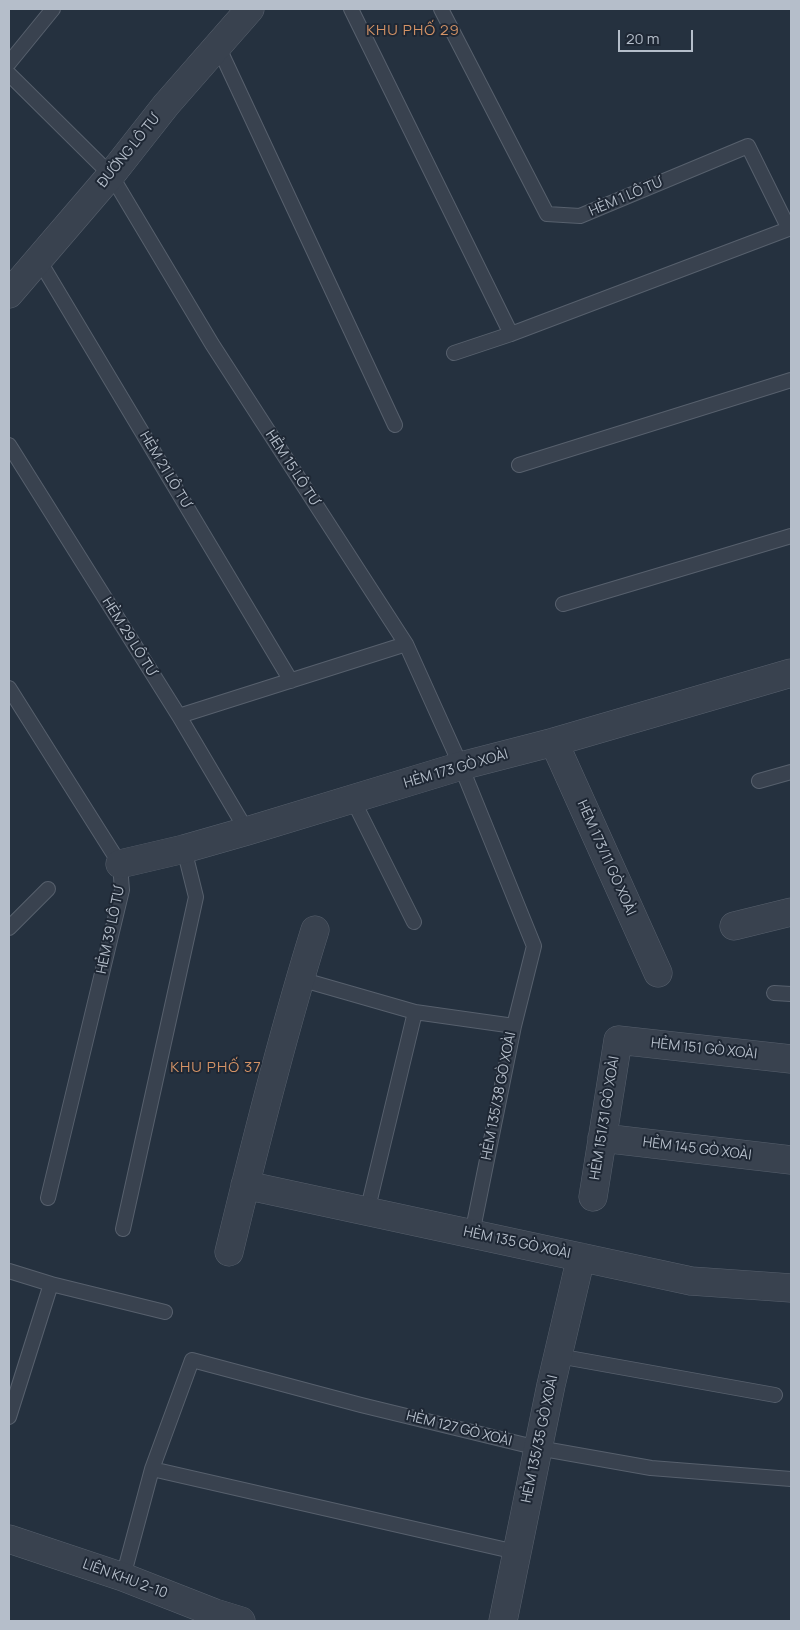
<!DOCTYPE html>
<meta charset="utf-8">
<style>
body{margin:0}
#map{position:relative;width:800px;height:1630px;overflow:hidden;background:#25313f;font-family:Manrope,sans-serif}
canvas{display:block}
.frame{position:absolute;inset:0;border:10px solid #b5beca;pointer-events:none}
.scale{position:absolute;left:618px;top:30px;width:75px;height:22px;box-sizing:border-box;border:2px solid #b5beca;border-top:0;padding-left:6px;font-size:15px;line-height:18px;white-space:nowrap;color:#b5beca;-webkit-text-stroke:4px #1e2734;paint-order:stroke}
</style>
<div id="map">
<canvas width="800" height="1630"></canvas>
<div class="frame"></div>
<div class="scale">20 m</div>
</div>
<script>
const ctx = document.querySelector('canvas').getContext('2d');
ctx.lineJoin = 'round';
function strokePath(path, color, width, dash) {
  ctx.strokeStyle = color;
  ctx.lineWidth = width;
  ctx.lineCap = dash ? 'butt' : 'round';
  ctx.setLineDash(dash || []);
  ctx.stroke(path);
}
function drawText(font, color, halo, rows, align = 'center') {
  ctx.font = font + ' Manrope,sans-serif';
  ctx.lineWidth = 4;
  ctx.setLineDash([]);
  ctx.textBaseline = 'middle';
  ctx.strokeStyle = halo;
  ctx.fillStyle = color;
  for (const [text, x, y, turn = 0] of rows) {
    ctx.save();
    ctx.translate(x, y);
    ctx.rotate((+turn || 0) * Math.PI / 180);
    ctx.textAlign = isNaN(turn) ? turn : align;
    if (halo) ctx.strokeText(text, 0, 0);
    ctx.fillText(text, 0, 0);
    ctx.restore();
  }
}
const service = new Path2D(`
 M351,9l160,325
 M441,9l106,205 33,2 168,-70 41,83
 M218,46l177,379
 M9,63l44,-54
 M9,74l102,101 101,169 194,300 55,122 73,180 -20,80 -42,208
 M39,260l252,421
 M454,353l57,-19 280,-106
 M9,445l170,271 68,115
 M519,465l272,-85
 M563,604l228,-68
 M9,688l111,176 2,26 -74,308
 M179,716l227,-72
 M759,781l32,-9
 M353,800l61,122
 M9,928l39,-39
 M300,979l115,33 99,14
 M774,993l17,1
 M367,1212l48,-200
 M123,1229l73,-332 -12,-48
 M9,1271l42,13 114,28
 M558,1356l217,39
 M9,1417l42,-133
 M152,1469l364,83
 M123,1577l29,-108 40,-109 169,45 177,43 113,20 140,11`);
const minor = new Path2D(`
 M9,294l102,-119 55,-70 84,-96
 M554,742l104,231
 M120,864l64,-15 63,-18 214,-65 93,-24 237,-69
 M734,926l57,-14
 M602,1138l189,22
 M245,1185l446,96 100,7
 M593,1197l25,-157 173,19
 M229,1252c26,-108 53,-216 86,-322
 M9,1539l114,38 92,36 26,8
 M503,1621l48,-236 30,-128`);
strokePath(service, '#57606d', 16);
strokePath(minor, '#57606d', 29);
strokePath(service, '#39424f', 14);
strokePath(minor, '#39424f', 28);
drawText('14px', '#b5beca', '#1e2734', [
 ["ĐƯỜNG LÔ TƯ",129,151,-51],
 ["HẺM 1 LÔ TƯ",626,197,-23],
 ["HẺM 15 LÔ TƯ",292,468,57],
 ["HẺM 21 LÔ TƯ",165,470,59],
 ["HẺM 29 LÔ TƯ",129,637,58],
 ["HẺM 173 GÒ XOÀI",456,769,-16],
 ["HẺM 173/11 GÒ XOÀI",606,858,66],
 ["HẺM 39 LÔ TƯ",111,930,-78],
 ["HẺM 151 GÒ XOÀI",704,1049,6],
 ["HẺM 135/38 GÒ XOÀI",499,1096,-79],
 ["HẺM 151/31 GÒ XOÀI",605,1118,-81],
 ["HẺM 145 GÒ XOÀI",697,1149,7],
 ["HẺM 135 GÒ XOÀI",517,1243,12],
 ["HẺM 127 GÒ XOÀI",459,1429,14],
 ["HẺM 135/35 GÒ XOÀI",540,1439,-78],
 ["LIÊN KHU 2-10",125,1579,20]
]);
ctx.letterSpacing = '1px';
drawText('15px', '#d49366', '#1e2734', [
 ["KHU PHỐ 29",413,31],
 ["KHU PHỐ 37",216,1068]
]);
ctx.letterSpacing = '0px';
</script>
